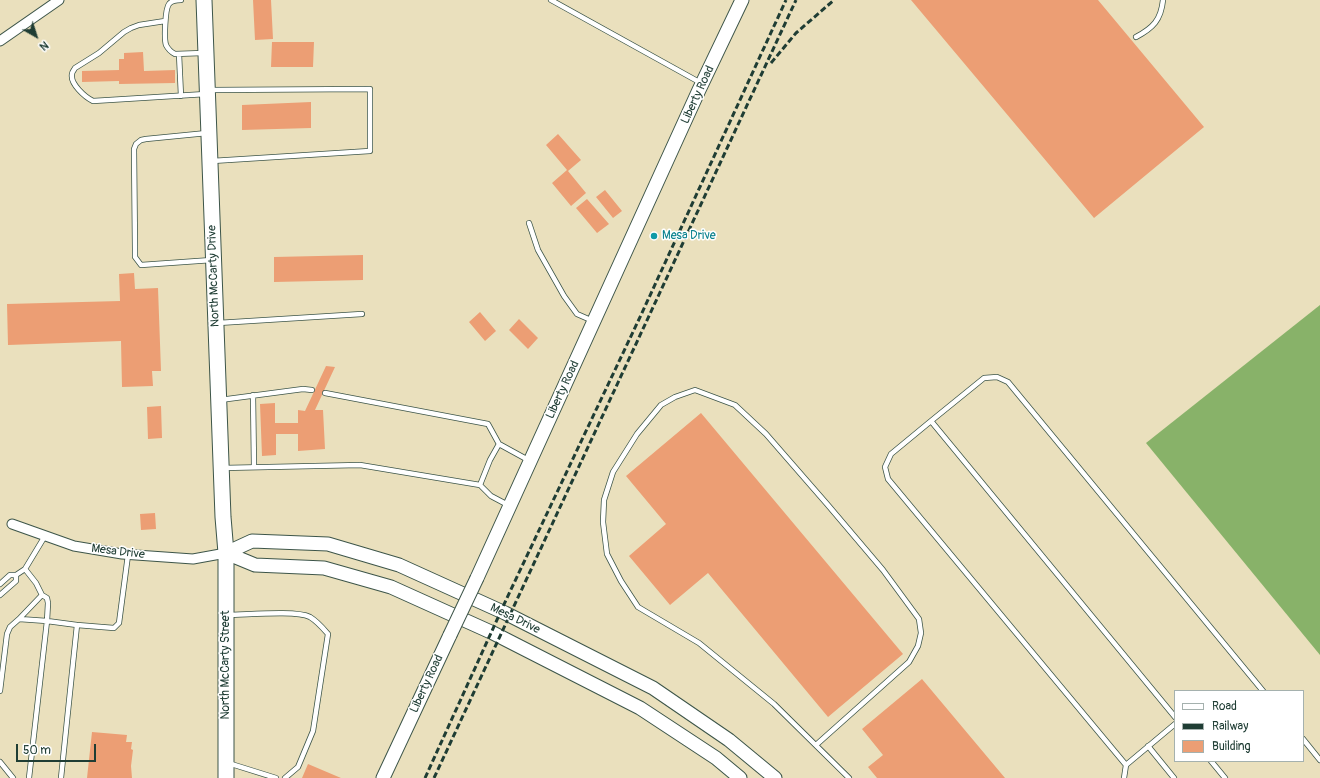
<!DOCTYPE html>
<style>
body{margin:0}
#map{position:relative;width:1320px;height:778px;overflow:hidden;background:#eae0bd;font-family:Pangolin,sans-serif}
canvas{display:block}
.legend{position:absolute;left:1174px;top:690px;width:130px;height:72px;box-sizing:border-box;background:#fff;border:1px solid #a5b1ae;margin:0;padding:5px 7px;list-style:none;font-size:12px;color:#1f3d34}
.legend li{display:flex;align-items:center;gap:8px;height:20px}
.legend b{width:20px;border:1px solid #a5b1ae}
.north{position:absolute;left:16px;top:16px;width:40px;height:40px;-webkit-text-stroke:3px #fff;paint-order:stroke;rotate:141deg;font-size:11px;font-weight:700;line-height:16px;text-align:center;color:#1f3d34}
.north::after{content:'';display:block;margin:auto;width:14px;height:18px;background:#1f3d34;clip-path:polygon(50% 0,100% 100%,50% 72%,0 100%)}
.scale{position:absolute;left:16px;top:744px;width:80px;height:18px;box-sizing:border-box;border:2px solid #1f3d34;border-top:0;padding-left:5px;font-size:12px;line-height:14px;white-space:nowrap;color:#1f3d34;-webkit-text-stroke:3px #fff;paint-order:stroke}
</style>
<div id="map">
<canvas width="1320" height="778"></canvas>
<ul class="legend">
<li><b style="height:5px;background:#fff"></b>Road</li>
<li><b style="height:5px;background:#1f3d34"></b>Railway</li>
<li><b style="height:11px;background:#ec9e74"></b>Building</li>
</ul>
<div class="north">N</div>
<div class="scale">50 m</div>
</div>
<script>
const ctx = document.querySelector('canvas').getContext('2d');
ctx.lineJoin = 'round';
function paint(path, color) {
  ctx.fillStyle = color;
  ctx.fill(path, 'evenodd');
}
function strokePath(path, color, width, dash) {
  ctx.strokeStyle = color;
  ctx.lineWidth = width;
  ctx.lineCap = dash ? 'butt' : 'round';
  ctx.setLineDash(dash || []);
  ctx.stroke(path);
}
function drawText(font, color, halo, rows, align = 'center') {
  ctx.font = font + ' Pangolin,sans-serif';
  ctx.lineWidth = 3;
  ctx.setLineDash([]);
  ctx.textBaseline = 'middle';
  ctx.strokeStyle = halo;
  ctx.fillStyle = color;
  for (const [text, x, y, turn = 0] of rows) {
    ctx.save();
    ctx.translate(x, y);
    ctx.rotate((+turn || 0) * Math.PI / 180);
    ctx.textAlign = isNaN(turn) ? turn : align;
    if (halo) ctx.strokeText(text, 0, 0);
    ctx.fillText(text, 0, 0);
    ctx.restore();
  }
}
paint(new Path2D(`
 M1320,305v350l-174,-212z`), '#88b269');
paint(new Path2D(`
 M253,0h18l2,39 -18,1z
 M911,0h187l106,127 -110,91z
 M272,42h42l-1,25h-42z
 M143,52l1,19 31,-1v13l-56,1v-3l-37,1v-11l37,-1v-11h5v-6z
 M311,102v26l-69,2v-25z
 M558,134l23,26 -13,11 18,22 -15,13 -19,-23 15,-13 -21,-25z
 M605,190l17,21 -9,7 -17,-21z
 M587,199l22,25 -12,9 -21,-25z
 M654,232l4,2 -3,6 -4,-2z
 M363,255v25l-89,2v-25z
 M134,273l1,16 23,-1 3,83h-9l1,15 -31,1 -1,-46 -113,4 -1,-41 113,-3 -1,-27z
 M480,312l16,19 -11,10 -16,-19z
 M519,319l19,19 -10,11 -19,-19z
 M326,366l9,1 -20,43h8l2,39 -27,2v-17h-22v21l-14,1 -2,-52 15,-1v20h23v-13l7,1z
 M161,406l1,32 -14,1 -1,-32z
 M701,413l202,241 -75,63 -120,-144 -38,32 -41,-49 37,-32 -40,-48z
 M155,513l1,16 -15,1 -1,-16z
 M922,679l83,99h-128l-9,-11 15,-12 -21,-26z
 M92,732l35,3 -1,7h6l-1,7 2,1 -2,16 1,12h-45z
 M308,764l33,14h-39z`), '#ec9e74');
const service = new Path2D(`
 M181,0c-4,0 -9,0 -12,4 -4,5 -5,35 -3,41 2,4 5,7 9,9l28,-1
 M551,0l150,83
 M165,21l-26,4 -8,3 -7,4 -25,21 -24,15c-1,2 -3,4 -3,6 -2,10 13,23 21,27l113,-7
 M1136,37c17,-9 25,-17 27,-37
 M179,54l2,42
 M210,90l160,-1v62l-158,10
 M207,133l-61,6 -5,1 -5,4 -2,5 1,100v8l6,8 71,-5
 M529,223l9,27 26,46 13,18 16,7
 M218,323l144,-9
 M325,393l163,31 11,20 31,17
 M253,395l1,72
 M220,400l83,-11 9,1
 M931,421l-40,33 -6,13 3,12 238,286
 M499,444l-9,16 -10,25 11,11 17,9
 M223,468l137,-3 120,20
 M25,569l11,14 6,12 5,3 1,5 -1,18 -28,-2 23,-24
 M0,584l10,-9h6l9,-6 20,-33
 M0,595l16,-14v-6
 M228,615c18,0 68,-5 82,2 8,5 12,10 18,17l-15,97 -15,36 -13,11
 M77,625l37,3 5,-5 9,-68
 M0,691l7,-57 3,-7 9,-8
 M1175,717l-244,-296 53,-43 13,-1 11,5 255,309
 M1303,739l17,21
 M816,745l93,-83 9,-16 3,-13 -2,-14 -36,-49 -56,-66 -61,-70 -31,-29 -40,-15 -20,7 -14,8 -24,29 -24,38 -9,28 -1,22 4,32 14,27 17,26 61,36 75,61 75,74
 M1148,746l26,32
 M1211,761l14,17
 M0,762l13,16
 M228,763l48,15
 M29,778l18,-157 30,4 -16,153
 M1124,778l2,-13 49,-41`);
const minor = new Path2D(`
 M0,41l59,-41
 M12,524l62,22 48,8 71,5 33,-6`);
const secondary = new Path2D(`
 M226,553l26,-12 76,3 71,21 106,48 148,75 76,52 46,38
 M226,553l29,12 69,3 67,19 102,46 147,75 76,50 24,20
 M477,578l222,-488 43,-90
 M383,778l67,-143`);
const primary = new Path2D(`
 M204,0l19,517 3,36v225`);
strokePath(service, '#3d5549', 6);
strokePath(minor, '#3d5549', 11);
strokePath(secondary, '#3d5549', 15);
strokePath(primary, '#3d5549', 17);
strokePath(service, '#fff', 4.5);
strokePath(minor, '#fff', 9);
strokePath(secondary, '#fff', 13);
strokePath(primary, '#fff', 15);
strokePath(new Path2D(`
 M771,63l25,-30 38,-33
 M425,778l81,-178 135,-285 145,-315
 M434,778l362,-778`), '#1f3d34', 3, [6, 3]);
const secondaryBridge = new Path2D(`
 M450,635l27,-57`);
strokePath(secondaryBridge, '#3d5549', 15, []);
strokePath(secondaryBridge, '#fff', 13);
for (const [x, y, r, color] of [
 [654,236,4,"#0f9aa8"]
]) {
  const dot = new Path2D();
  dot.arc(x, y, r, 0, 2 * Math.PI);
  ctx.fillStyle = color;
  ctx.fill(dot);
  strokePath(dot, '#fff', 1.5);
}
drawText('12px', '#1f3d34', '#fff', [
 ["Liberty Road",698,95,-65],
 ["North McCarty Drive",214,276,-92],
 ["Liberty Road",563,390,-65],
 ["Mesa Drive",118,552,7],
 ["Mesa Drive",515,619,26],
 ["North McCarty Street",226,665,-90],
 ["Liberty Road",427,684,-65]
]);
drawText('12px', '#0d838f', '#fff', [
 ["Mesa Drive",662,236]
], 'left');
</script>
